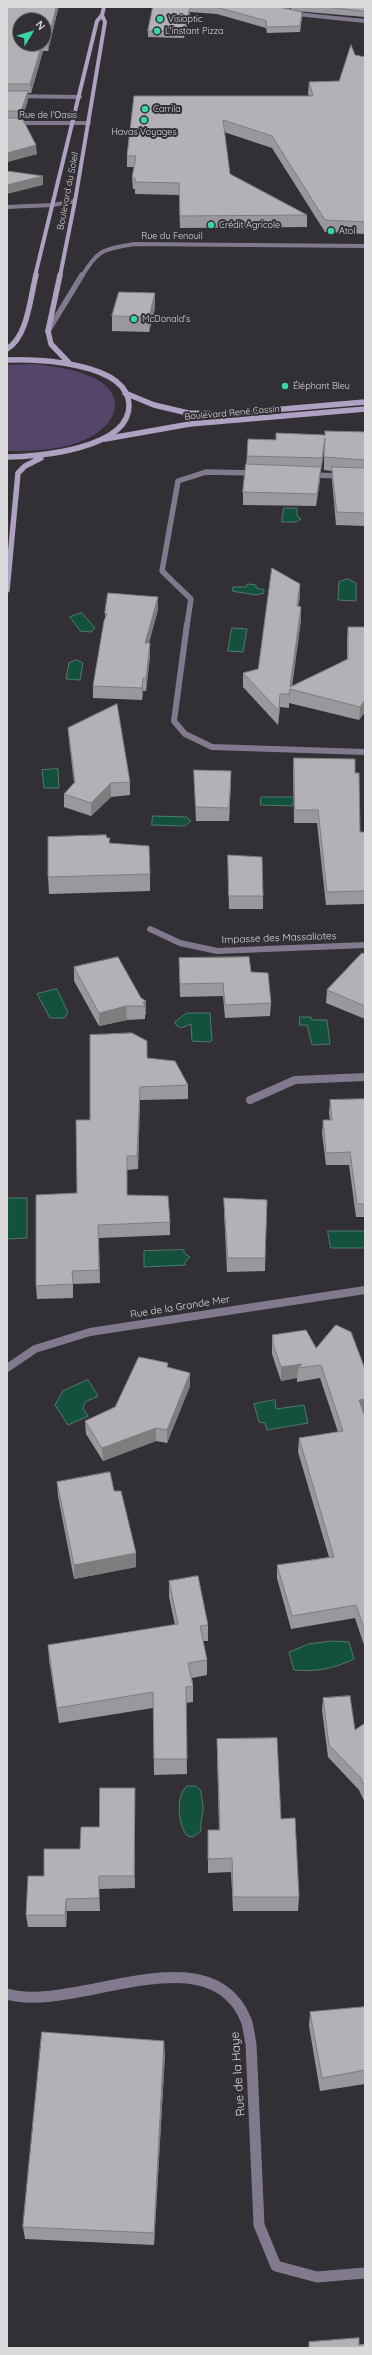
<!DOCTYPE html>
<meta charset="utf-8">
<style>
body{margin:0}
#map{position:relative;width:372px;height:2355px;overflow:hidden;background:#323034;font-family:Quicksand,sans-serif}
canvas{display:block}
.frame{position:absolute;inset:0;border:8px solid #dbdadd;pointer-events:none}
.north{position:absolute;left:12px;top:12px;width:40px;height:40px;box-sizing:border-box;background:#323034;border:1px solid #767478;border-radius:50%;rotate:52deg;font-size:11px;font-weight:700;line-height:16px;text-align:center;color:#dbdadd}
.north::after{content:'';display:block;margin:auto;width:14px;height:18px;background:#3ad4a5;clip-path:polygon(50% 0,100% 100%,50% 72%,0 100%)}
</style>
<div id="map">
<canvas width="372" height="2355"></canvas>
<div class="frame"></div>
<div class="north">N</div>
</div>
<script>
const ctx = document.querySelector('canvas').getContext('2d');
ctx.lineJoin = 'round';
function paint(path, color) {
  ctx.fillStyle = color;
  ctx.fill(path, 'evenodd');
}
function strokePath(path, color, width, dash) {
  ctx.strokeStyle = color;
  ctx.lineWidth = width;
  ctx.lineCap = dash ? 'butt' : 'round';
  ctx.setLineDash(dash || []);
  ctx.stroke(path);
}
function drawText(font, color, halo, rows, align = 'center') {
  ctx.font = font + ' Quicksand,sans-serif';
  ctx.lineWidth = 4;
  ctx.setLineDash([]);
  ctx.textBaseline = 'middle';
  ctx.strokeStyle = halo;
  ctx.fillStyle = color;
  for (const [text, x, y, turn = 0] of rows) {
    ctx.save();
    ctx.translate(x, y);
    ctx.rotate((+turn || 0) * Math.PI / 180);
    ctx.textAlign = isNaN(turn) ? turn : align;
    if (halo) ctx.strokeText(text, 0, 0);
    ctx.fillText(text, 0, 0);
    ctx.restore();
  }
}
paint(new Path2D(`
 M32,364c23,2 83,9 83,41 0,8 -4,15 -10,21 -24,24 -66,25 -98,25v-86z`), '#56456a');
const water = new Path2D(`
 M284,508h13v8l4,3 -5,3h-14z
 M348,579l8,4v18l-18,-1 1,-18z
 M248,584l8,1v3l8,2v3l-8,2 -24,-4 1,-4h13z
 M82,613l13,15 -4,4 -11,-1 -10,-14z
 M232,628l15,1 -4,23 -15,-1z
 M77,660l6,3 -3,17 -14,-1 3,-16z
 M58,769l1,19h-15l-2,-18z
 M261,797h31l4,2 -4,7 -31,-1z
 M153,816l33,1 5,4 -6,5 -33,-1z
 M57,989l11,24 -4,5h-14l-13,-24z
 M187,1013h23l2,27 -2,2 -18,-1 -1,-17 -10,4 -5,-3 -1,-3z
 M300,1017h11l1,3h15l3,24 -18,1 -5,-20h-7z
 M8,1198h19v40l-19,1z
 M328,1231h37v17h-34z
 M184,1250v3l6,4 -5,5v3l-41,2v-16z
 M88,1380l10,16 -13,6 -2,6 5,8 -20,9 -13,-20 8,-14z
 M275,1400l1,9 28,-4 4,18 -41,7 -2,-7 -6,-1 -5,-18z
 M333,1641l16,1 5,17c-21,10 -38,13 -60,11l-5,-18 20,-8z
 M187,1786h9l5,5c0,6 3,14 2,20 -1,7 -3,12 -2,20l-8,6 -6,-1c-9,-12 -12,-40 0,-50z`);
paint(water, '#13513e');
strokePath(water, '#4f7a6e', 1);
strokePath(new Path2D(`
 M288,7l-2,6 79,8
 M7,96l73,1
 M7,123h82
 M7,207l46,-2 22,-4
 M82,276c17,-28 21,-26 52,-32l231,2`), '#81798d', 4);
strokePath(new Path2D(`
 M48,331l34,-56
 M310,475l32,1
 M187,625l4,-26 -29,-28 16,-90 28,-9 48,1`), '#81798d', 5.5);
strokePath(new Path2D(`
 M187,624l-13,97 11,13 27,13 153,5
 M150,929l30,14 37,8 148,-6`), '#81798d', 6);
strokePath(new Path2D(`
 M250,1100l45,-20 70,-3
 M7,1368l28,-19 55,-17 275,-42`), '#81798d', 8);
strokePath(new Path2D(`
 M7,1994c67,20 202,-64 239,26 3,8 3,16 5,24l8,181 17,41 41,11 48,-4`), '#81798d', 11);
strokePath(new Path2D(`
 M35,276l62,-255 5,-6 2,-8
 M60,276l15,-75 30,-179 -3,-7`), '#afa1c1', 4);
strokePath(new Path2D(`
 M60,275l-12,56 3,13 18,19
 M7,349c21,-13 23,-51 29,-74
 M7,360c30,-1 121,2 122,45 1,44 -92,52 -122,52
 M125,393l29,12 34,8 37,1 140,-12
 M105,439l85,-15 175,-15
 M7,590l11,-117 7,-7 16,-8`), '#afa1c1', 5.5);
paint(new Path2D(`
 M7,7l51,2 -10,42h-5l-12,42h-3v7l-6,18 15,36 -30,8zM44,20v24h-24z
 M153,7h131v1l7,1v-2h74v10l-69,-6 6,7 -2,14 -33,1 -1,-5 -49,-14 -27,-2 -6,26 -36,-1v-6z
 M355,55l10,2v177l-40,-2 -53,-84 -48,-16 6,42 77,41v12l-127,1 -1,-33 -44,-1v-5h-2l-1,-11 2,-11h-7v-11l7,-60h175l-1,-3 1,-11 30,-1z
 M155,293v15l-6,24 -37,-1v-15z
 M365,432v94l-29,-1 -4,-45v-9l-8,-1v-20l-3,21h-1v9l-4,26 -73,-1v-13l3,-28 1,-8 29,-16 49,-5z
 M300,597l-2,9 3,1v13l-9,67 55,-28v-19l1,-13h17v85l-6,8 -70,-17v5l-9,-1 -2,18 -35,-38v-14l15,-4z
 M158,609l-9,34 1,13 -4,35h-3l-1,9 -49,-2v-12l12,-68v-5z
 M68,728l62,54v13l-19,2 -20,19 -27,-9v-13l10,-11 -5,-42z
 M294,758l61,15 5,59h5v72l-39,1 -9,-82h-23l-1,-52z
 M194,770l37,1 -2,50h-33l-2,-37z
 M107,838l3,5 40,31v17l-101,3 -1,-17z
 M228,855l35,41v13h-34z
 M365,954v65l-39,-16 1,-13z
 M179,958l72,14 20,31 -1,13 -45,2 -2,-22 -43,1z
 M74,967l67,31 5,3v14h-1v4l-18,1 -28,6 -25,-45z
 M147,1058l41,27v14l-48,1 -2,69 -11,1v25l43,27v13l-71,3 1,45 -27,1v14l-36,1 -1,-13 41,-93 13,-73z
 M365,1099v118h-9l-7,-52h-23l-4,-32 1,-13h7l-1,-7 1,-13z
 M224,1198l43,2 -2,71 -38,1 -3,-60z
 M272,1335l44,13 49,21v43h-1l1,5v231l-10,-30 -64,11 -14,-51v-13l52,-8 -31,-105 1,-14 39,-6 -18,-54 -23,4v-4l-16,3 -9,-27z
 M168,1367l22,6v13l-23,57 -11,-2 -53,20 -17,-27 -1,-13 30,-14z
 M57,1482l79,71v14l-62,12 -16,-83z
 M169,1581l39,44v16h-5l4,19v15l-15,3 1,8v16l-7,1 1,71 -33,1 -1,-67 -94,15 -10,-63 -1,-15 127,-20 -6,-28z
 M323,1698l32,32 10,-7v80l-6,-13 -31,-33 -6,-47z
 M217,1739l64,80 18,78 -1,14h-65l-2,-39 -23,1v-43h11l-2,-76z
 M135,1801v87l-36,1 1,22h-33l-1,16h-38l-2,-12 18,-39 36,-27 19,-22z
 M365,2007v77l-45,7 -11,-65 1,-14z
 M165,2054l-11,191 -129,-6 -2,-12z`), '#9a989d');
paint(new Path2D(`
 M56,7h5l-3,2 -10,42v-8z
 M190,7v5l-6,26v-7z
 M42,44l1,7 -12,42 -1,-9z
 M28,91v9l-6,20 -1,-9z
 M36,145l1,9 -30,8v-9z
 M43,176v9l-36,9v-9z
 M155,293v15l-6,24v-15z
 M325,438l-1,12 -3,21 1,-13z
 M321,467l-1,13 -4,26 1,-12z
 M300,584v13l-4,23 1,-14z
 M158,597v12l-13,47v-13z
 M301,607v13l-10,69h-1z
 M150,643v13l-4,35v-13z
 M143,678v13l-1,9v-12z
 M290,689l-1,14v5v-14z
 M280,694v13l-2,18 1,-14z
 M365,700v12l-6,8 1,-13z
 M231,771v14l-2,36v-13z
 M111,783v14l-20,19v-13z
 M146,1001v14h-1v-9l-2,-4z
 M126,1006l1,14 -28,6v-13z
 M140,1087v13l-2,69 -1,-13z
 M302,1364l-4,4 -1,10 -16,3v-14z
 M190,1373v13l-23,57v-13z
 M365,1399v13l-7,1 1,-13z
 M156,1428v13l-53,20 -1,-13z
 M136,1553v14l-62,12v-14z
 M135,1788v100l-1,-12z
 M66,1899l1,12 -1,16 -1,-12z
 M164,2041l1,13 -11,191v-12z`), '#7d7c7f');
const building = new Path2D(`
 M7,7h49l-8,36h-4v-23h-24v24h22l-12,40h-23z
 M153,7h37l-6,24h-36z
 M216,7h67v1l19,4 -2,14 -33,1 -1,-6z
 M326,7h39v4z
 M351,45l4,10 10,2v165l-40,-2 -53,-84 -49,-16 7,54 77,41 -127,1 -1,-33 -44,-1v-4h-3l4,-22h-9l7,-60h179l-4,-14 30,-1z
 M7,91h21l-7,20h-14z
 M7,118h15l14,27 -29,8z
 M7,171l36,5 -36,9z
 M119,292l36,1 -6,24 -37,-1z
 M325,431l40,1v28l-41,-3 1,-19 -3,20 -75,-2 1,-17 28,1v-7l49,2z
 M246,464l75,3 -4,27 -74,-2z
 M332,467l33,1v45l-28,-1z
 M272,568l28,16 -3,22 4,1 -11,80 58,-28v-32h17v73l-5,7 -70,-18 -1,5h-9l-1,17 -36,-38 15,-4z
 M108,593l50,4 -13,46h5l-4,35h-3l-1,10 -49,-2 11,-65 3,-7 -2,-1z
 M117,704l13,78 -19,1 -20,20 -27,-9 11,-12 -7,-54z
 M294,758l61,1v14h4l1,59h5v59l-38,1 -9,-82h-23z
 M194,770l37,1 -2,37 -33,-1z
 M106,835l1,3h3l-1,5 40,3 1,28 -102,3v-40z
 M228,855l34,2 1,39h-34z
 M362,953l3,1v52l-38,-16z
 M118,957l23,41 5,3 -3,1 2,4h-19l-27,7 -25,-46z
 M249,957l2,15 17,1 3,30 -46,2 -2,-22 -43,1 -1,-26z
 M132,1033l15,8v17l28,3 13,24 -48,2 -3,69h-10v39l41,1 2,26 -72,3 1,45 -27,1 1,13 -37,2v-91l41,-2 -1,-73h14v-85z
 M365,1099v105h-8l-7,-52 -24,1 -3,-33h9l-2,-20z
 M224,1198l43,2 -2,58h-37z
 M336,1325l15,7 14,37v30l-6,1 6,17v214l-9,-26 -64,11 -15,-51 57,-8 -35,-119 44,-7 -22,-66 -23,3 4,-4 -21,3 -9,-26 2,-1 -2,-5 34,-5 10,18z
 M139,1357l29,6 -1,4 23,6 -23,57 -11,-2 -54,20 -17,-27 30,-14z
 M110,1472l4,19h7l15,62 -62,12 -17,-83z
 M198,1576l10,49 -8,1 7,34 -19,3 5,23 -7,1 1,72h-33l-1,-67 -96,16 -9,-63 130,-21 -9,-43z
 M350,1696l5,34 10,-7v65l-4,-10 -32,-33 -6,-47z
 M277,1738l4,81 14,-1 4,79h-66l-1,-39 -24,1v-29h12l-3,-91z
 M100,1788h35l-1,88h-35v22l-33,1 -1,16h-39l2,-39h16v-27h36l1,-22h18z
 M365,2007v63l-43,8 -12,-66z
 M42,2032l122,9 -10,192 -131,-6z
 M359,2338v7l6,-1v4h-56v-6z`);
paint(building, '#b3b1b6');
strokePath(building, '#7d7c7f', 1);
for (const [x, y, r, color] of [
 [160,19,4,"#3ad4a5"],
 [157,31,4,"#3ad4a5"],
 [145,109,4,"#3ad4a5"],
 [144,120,4,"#3ad4a5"],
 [211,225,4,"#3ad4a5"],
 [331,231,4,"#3ad4a5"],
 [134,319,4,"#3ad4a5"],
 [285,386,4,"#3ad4a5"]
]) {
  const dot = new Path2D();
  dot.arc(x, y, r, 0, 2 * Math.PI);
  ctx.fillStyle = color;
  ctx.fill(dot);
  strokePath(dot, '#323034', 1.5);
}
drawText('9px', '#dbdadd', '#323034', [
 ["Visioptic",168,19],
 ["L'instant Pizza",165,31],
 ["Carrila",153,109],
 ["Havas Voyages",144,132,"center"],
 ["Crédit Agricole",219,225],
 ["Atol",339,231],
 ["McDonald's",142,319],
 ["Éléphant Bleu",293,386]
], 'left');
drawText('9px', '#dbdadd', '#323034', [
 ["Rue de l'Oasis",48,115],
 ["Boulevard du Soleil",68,191,-79],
 ["Rue du Fenouil",172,236],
 ["Boulevard René Cassin",232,413,-5]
]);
drawText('10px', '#dbdadd', '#323034', [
 ["Impasse des Massaliotes",279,938,-2],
 ["Rue de la Grande Mer",180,1307,-9]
]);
drawText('12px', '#dbdadd', '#323034', [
 ["Rue de la Haye",238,2074,-94]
]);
</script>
